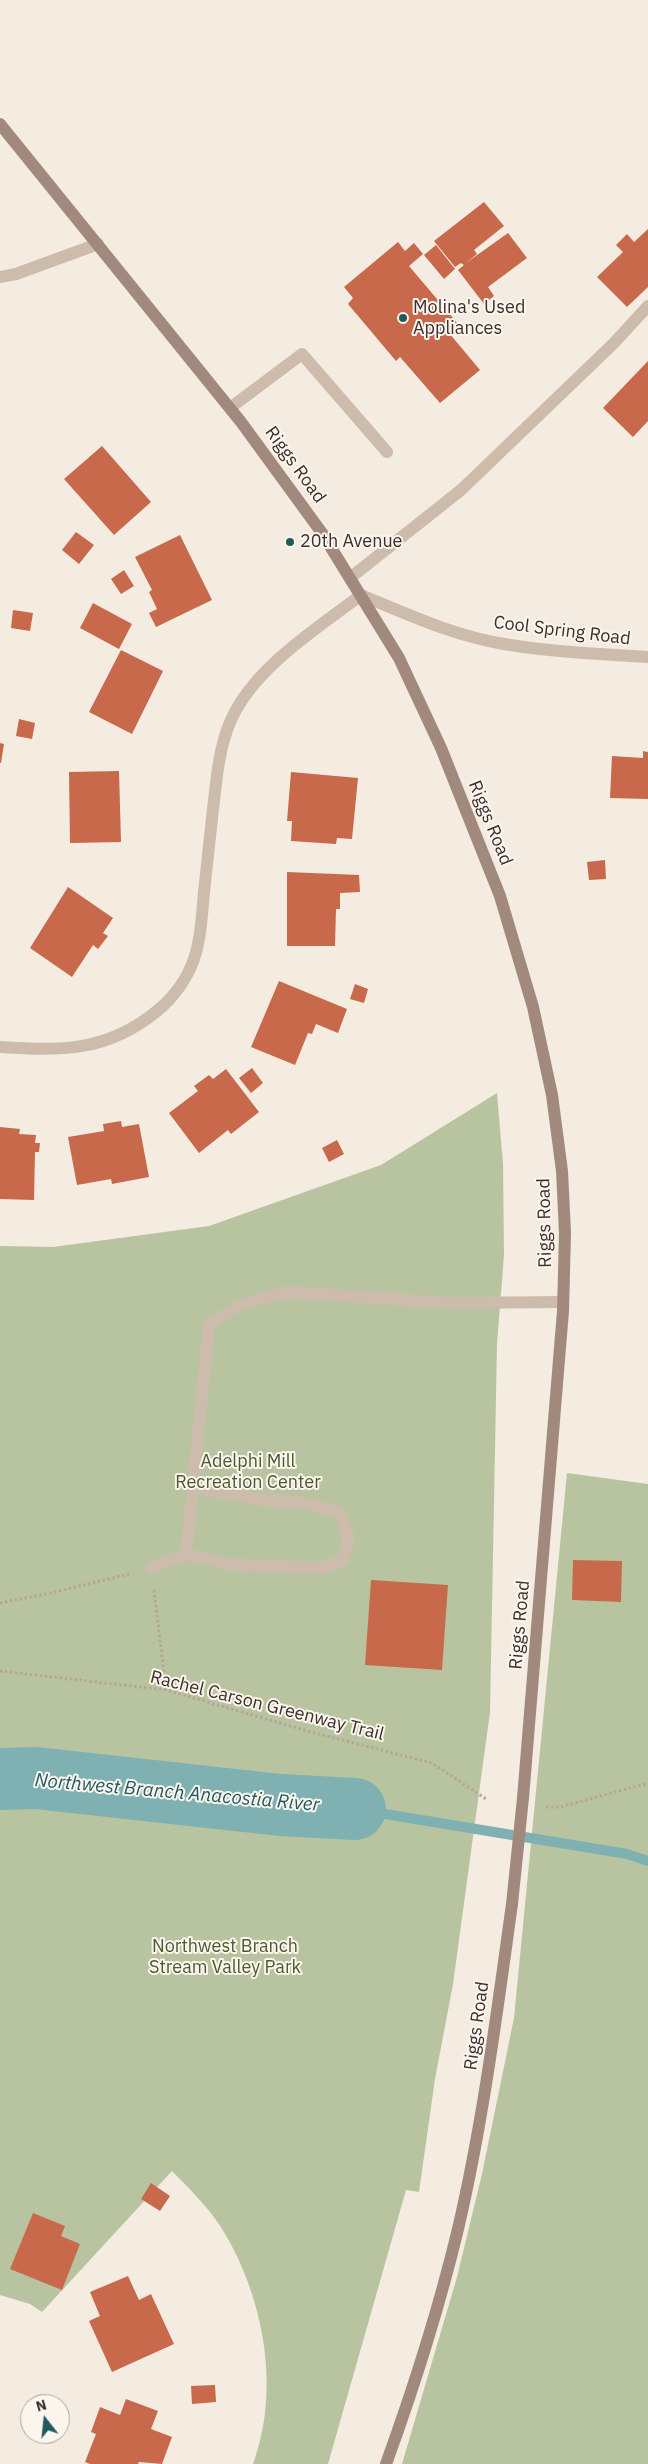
<!DOCTYPE html>
<style>
body{margin:0}
#map{position:relative;width:648px;height:2464px;overflow:hidden;background:#f4ebe1;font-family:"IBM Plex Sans",sans-serif}
canvas{display:block}
.north{position:absolute;left:20px;top:2394px;width:50px;height:50px;box-sizing:border-box;background:#fbf5ee;border:1px solid #aea6a0;border-radius:50%;rotate:344deg;font-size:14px;font-weight:700;line-height:20px;text-align:center;color:#3b302b}
.north::after{content:'';display:block;margin:auto;width:18px;height:22px;background:#1f5a5e;clip-path:polygon(50% 0,100% 100%,50% 72%,0 100%)}
</style>
<div id="map">
<canvas width="648" height="2464"></canvas>
<div class="north">N</div>
</div>
<script>
const ctx = document.querySelector('canvas').getContext('2d');
ctx.lineJoin = 'round';
function paint(path, color) {
  ctx.fillStyle = color;
  ctx.fill(path, 'evenodd');
}
function strokePath(path, color, width, dash) {
  ctx.strokeStyle = color;
  ctx.lineWidth = width;
  ctx.lineCap = dash ? 'butt' : 'round';
  ctx.setLineDash(dash || []);
  ctx.stroke(path);
}
function drawText(font, color, halo, rows, align = 'center') {
  ctx.font = font + ' "IBM Plex Sans",sans-serif';
  ctx.lineWidth = 4;
  ctx.setLineDash([]);
  ctx.textBaseline = 'middle';
  ctx.strokeStyle = halo;
  ctx.fillStyle = color;
  for (const [text, x, y, turn = 0] of rows) {
    ctx.save();
    ctx.translate(x, y);
    ctx.rotate((+turn || 0) * Math.PI / 180);
    ctx.textAlign = isNaN(turn) ? turn : align;
    if (halo) ctx.strokeText(text, 0, 0);
    ctx.fillText(text, 0, 0);
    ctx.restore();
  }
}
paint(new Path2D(`
 M497,1093l6,71 1,91 -7,89 -7,368 -37,272 -18,95 -16,113 -13,-2 -78,274h-75c27,-72 12,-159 -25,-225 -14,-26 -35,-47 -56,-68l-130,141 -12,-8 -30,-9v-1049l53,1 156,-21 172,-61z
 M567,1473l81,11v980h-246l55,-187 25,-103 32,-156z`), '#b8c4a0');
strokePath(new Path2D(`
 M355,1809l272,45 21,7`), '#7fb0b2', 10);
strokePath(new Path2D(`
 M0,1779l36,-1 244,27 75,4`), '#7fb0b2', 62);
paint(new Path2D(`
 M484,202l20,24 -30,24 3,4 -11,9 42,-30 19,25 -39,29 6,9 -10,8 -26,-34 6,-5 -3,-2 -6,4 -21,-26z
 M648,229v58l-21,20 -30,-30 26,-25 -7,-7 11,-11 7,8z
 M398,242l7,9 9,-8 9,11 -14,12 50,59 -10,8 31,37 -40,33 -40,-46 -4,4 -48,-57 5,-6 -9,-11z
 M436,245l19,24 -11,10 -20,-24z
 M648,361v60l-15,16 -30,-29z
 M102,446l49,56 -37,33 -50,-56z
 M76,532l18,13 -15,19 -17,-14z
 M180,535l32,65 -56,27 -7,-14 8,-4 -8,-17 3,-2 -17,-33z
 M124,570l10,16 -13,8 -10,-15z
 M93,603l39,21 -13,25 -39,-21z
 M13,610l20,3 -3,18 -19,-3z
 M121,650l42,21 -31,63 -43,-22z
 M19,719l16,4 -3,16 -16,-3z
 M0,743l4,1 -3,19h-1z
 M643,751l5,1v47l-38,-1 2,-42 31,2z
 M119,771l2,71 -51,1 -1,-71z
 M291,772l67,6 -6,61 -15,-1 -1,6 -45,-3 1,-20h-5z
 M605,860l1,19 -17,1 -2,-18z
 M287,872l72,3 1,17 -20,1v16h-4l-1,37h-48z
 M68,887l45,31 -10,15 5,3 -10,13 -5,-4 -21,32 -42,-29z
 M279,981l68,28 -9,24 -22,-9 -4,10 -4,-1 -13,32 -44,-18z
 M355,984l13,5 -4,14 -14,-4z
 M252,1068l11,15 -12,10 -12,-15z
 M226,1069l33,43 -28,22 -3,-4 -29,23 -30,-40 29,-22 -4,-5 15,-11 4,4z
 M121,1121l1,6 17,-3 10,53 -37,7 -1,-5 -34,6 -9,-48 36,-6 -1,-7z
 M0,1127l20,2 -1,5 17,1 -1,8h5l-1,9h-4l-1,48 -34,-1z
 M337,1140l7,14 -15,8 -7,-14z
 M573,1560l49,1 -1,41 -49,-2z
 M371,1580l77,5 -6,85 -77,-5z
 M151,2183l19,13 -10,15 -19,-12z
 M33,2213l32,13 -4,10 19,8 -18,46 -52,-21z
 M128,2276l11,24 12,-6 23,50 -62,28 -23,-51 11,-5 -10,-24z
 M215,2385l1,17 -24,2 -1,-18z
 M126,2399l32,12 -7,18 21,8 -10,27 -23,-2 -1,2h-48l-5,-2 11,-28 -5,-2 9,-25 20,8z`), '#c8694b');
strokePath(new Path2D(`
 M154,1590l12,100
 M0,1603l51,-10 78,-19
 M0,1671l166,19 145,42 121,31 54,36
 M546,1807h14l88,-24`), '#b9a596', 3, [2.5, 2.5]);
strokePath(new Path2D(`
 M0,277l16,-3 82,-30
 M230,408l72,-54 85,98
 M350,578l111,-88 153,-147 34,-37
 M186,1554l23,-230 32,-20 46,-12 164,11 112,-1
 M152,1568l34,-14 40,10 92,4 24,-7 7,-24 -10,-24 -32,-10 -46,-3 -69,-13`), '#cdbbac', 12);
strokePath(new Path2D(`
 M0,1047c61,4 107,5 157,-36 16,-13 30,-32 37,-52 7,-21 8,-45 10,-67 3,-28 6,-56 9,-83 4,-33 6,-69 23,-99 26,-47 83,-83 125,-115 46,19 93,41 143,49 48,8 96,10 144,13`), '#cdbbac', 12);
strokePath(new Path2D(`
 M0,124l241,298 81,111 77,125 42,90 59,148 33,111 19,88 10,76 3,62 -2,78 -40,487
 M386,2464c28,-77 53,-156 72,-235 25,-107 39,-217 54,-325`), '#a18a7d', 12);
strokePath(new Path2D(`
 M512,1904l11,-106`), '#a18a7d', 12);
for (const [x, y, r, color] of [
 [403,318,5,"#1f5a5e"],
 [290,542,5,"#1f5a5e"]
]) {
  const dot = new Path2D();
  dot.arc(x, y, r, 0, 2 * Math.PI);
  ctx.fillStyle = color;
  ctx.fill(dot);
  strokePath(dot, '#fbf5ee', 2);
}
drawText('18px', '#3b302b', '#fbf5ee', [
 ["Molina's Used",413,308],
 ["Appliances",413,329],
 ["20th Avenue",300,542]
], 'left');
drawText('18px', '#3b302b', '#fbf5ee', [
 ["Riggs Road",295,465,54],
 ["Cool Spring Road",562,631,7],
 ["Riggs Road",490,823,68],
 ["Riggs Road",545,1223,-91],
 ["Riggs Road",520,1625,-85],
 ["Rachel Carson Greenway Trail",267,1706,14],
 ["Riggs Road",477,2026,-82]
]);
drawText('18px', '#4a5a2e', '#fbf5ee', [
 ["Adelphi Mill",248,1462],
 ["Recreation Center",248,1483],
 ["Northwest Branch",225,1947],
 ["Stream Valley Park",225,1968]
]);
drawText('italic 19px', '#1f5a5e', '#fbf5ee', [
 ["Northwest Branch Anacostia River",177,1793,5]
]);
</script>
